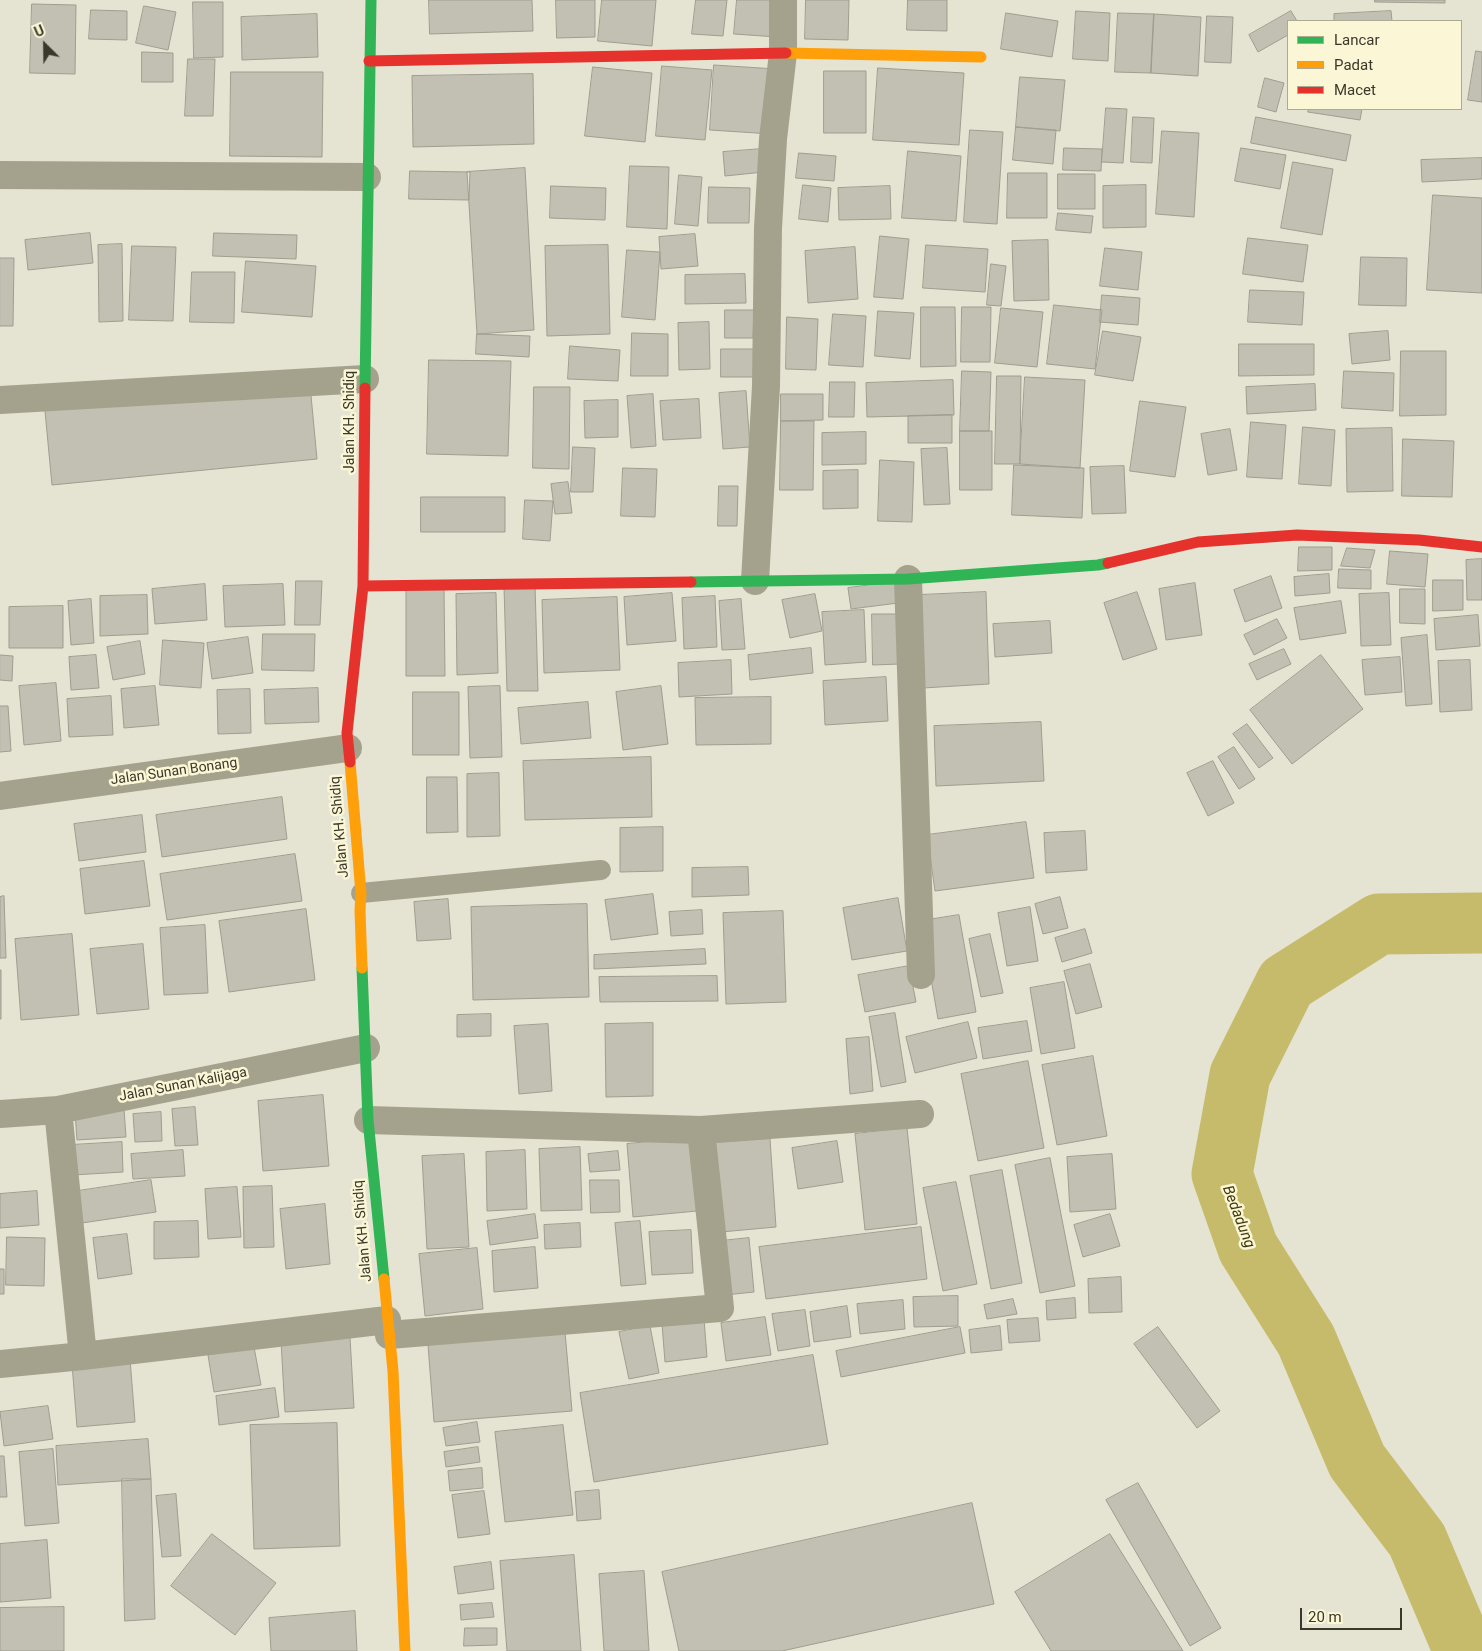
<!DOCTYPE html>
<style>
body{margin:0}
#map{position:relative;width:1482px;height:1651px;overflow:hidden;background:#e5e3d1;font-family:Roboto,sans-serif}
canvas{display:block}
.legend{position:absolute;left:1287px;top:20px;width:175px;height:90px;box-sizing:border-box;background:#faf6d6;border:1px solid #adaa92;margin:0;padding:6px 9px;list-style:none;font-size:15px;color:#3a382b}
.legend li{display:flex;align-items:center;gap:10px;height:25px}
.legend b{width:25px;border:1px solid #adaa92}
.north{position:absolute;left:20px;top:20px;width:50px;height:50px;-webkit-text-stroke:4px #faf6d6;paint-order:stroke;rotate:337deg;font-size:14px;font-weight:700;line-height:20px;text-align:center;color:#3a382b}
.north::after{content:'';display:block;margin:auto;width:18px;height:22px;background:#3a382b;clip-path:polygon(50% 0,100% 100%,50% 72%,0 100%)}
.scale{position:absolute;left:1300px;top:1608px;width:102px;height:22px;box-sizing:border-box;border:2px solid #3a382b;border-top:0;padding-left:6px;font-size:15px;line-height:18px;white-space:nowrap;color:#3a382b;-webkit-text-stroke:4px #faf6d6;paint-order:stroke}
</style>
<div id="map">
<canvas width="1482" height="1651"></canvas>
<ul class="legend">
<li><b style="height:6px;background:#30b455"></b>Lancar</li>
<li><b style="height:6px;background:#ff9f0a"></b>Padat</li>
<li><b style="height:6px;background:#e5322d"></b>Macet</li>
</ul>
<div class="north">U</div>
<div class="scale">20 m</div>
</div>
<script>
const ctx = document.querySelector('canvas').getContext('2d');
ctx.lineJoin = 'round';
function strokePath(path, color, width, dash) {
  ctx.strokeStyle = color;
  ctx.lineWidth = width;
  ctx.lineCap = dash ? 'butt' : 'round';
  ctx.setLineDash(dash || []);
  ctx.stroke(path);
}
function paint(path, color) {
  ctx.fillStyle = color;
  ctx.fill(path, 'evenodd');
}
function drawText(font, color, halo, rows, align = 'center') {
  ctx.font = font + ' Roboto,sans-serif';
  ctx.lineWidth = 5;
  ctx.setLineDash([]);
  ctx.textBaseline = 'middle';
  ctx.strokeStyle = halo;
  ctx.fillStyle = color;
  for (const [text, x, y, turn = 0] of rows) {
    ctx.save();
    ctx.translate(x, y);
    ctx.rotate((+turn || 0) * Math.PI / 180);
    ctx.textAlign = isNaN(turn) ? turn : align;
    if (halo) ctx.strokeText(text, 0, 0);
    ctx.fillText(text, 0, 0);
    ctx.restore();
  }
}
strokePath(new Path2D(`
 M1464,1651l-47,-111 -60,-79 -51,-121 -58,-92 -26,-74 18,-99 46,-92 93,-59 103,-1`), '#c6bb6b', 61);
const building = new Path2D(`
 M429,0h103l1,31 -103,3z
 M556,0h39v37l-38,1z
 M602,0h54l-4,46 -54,-5z
 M696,0h31l-4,36 -31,-2z
 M737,0h43l-3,37 -43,-3z
 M806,0h43l-1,40 -43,-1z
 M908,0h39v31l-40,-1z
 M1375,0h70v3l-70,-1z
 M193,2h30v55l-29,1z
 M32,4l44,1 -1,69 -45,-1z
 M144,6l32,6 -8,38 -32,-7z
 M91,10l36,1v29l-38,-1z
 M1076,11l34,2 -2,48 -35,-2z
 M1291,11l6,10h-9v14l-30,17 -9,-17z
 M1391,11l1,10h-58v-7z
 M1006,13l52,8 -6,36 -51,-8z
 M1118,13l36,1 -3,59 -36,-1z
 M317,14l1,43 -76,3 -1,-43z
 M1154,14l47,3 -3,59 -47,-3z
 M1207,16l26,1 -2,46 -26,-1z
 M1476,51l6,1v50l-14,-2z
 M142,52l31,1v29h-31z
 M188,59h27l-2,57h-28z
 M714,65l62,4 -4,65 -62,-4z
 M662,66l50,4 -7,70 -49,-4z
 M593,67l59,6 -7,69 -60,-6z
 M878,68l86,5 -5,72 -86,-5z
 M824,71h42v62h-42z
 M231,72h92l-1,85 -92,-1z
 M533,74l1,70 -121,3 -1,-71z
 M1020,77l45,3 -5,51 -44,-4z
 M1265,78l19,5 -8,29 -18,-5z
 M1106,108l21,1 -4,54 -21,-1z
 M1309,109h53l-2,11 -52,-8z
 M1133,117l21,1 -2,45 -21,-1z
 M1256,117l95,18 -5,26 -95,-18z
 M1016,127l40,3 -3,34 -40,-4z
 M970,130l33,2 -6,92 -33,-2z
 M1162,131l37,2 -5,84 -38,-3z
 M1064,148l38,1 -1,22 -38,-1z
 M1241,148l45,7 -6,34 -45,-8z
 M762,149l2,23 -39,4 -2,-24z
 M908,151l53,5 -5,65 -54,-3z
 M799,153l37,3 -2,25 -38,-3z
 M1482,158v21l-60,3 -1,-22z
 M1293,162l40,7 -11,66 -41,-7z
 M630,166l39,1 -2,62 -40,-2z
 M525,168l9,162 -57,4 -10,-162z
 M410,171l60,1 -1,28 -60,-1z
 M1008,173h39v45h-40z
 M1058,174h37v35h-37z
 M679,175l23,2 -4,49 -23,-2z
 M803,185l28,3 -3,34 -29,-3z
 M1146,185v42l-43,1v-42z
 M551,186l55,2 -1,32 -55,-2z
 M890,186l1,33 -52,1 -1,-32z
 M709,187l41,1 -1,35h-41z
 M1433,195l49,3v95l-55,-3z
 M1058,213l35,3 -2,17 -35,-3z
 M90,233l3,30 -65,7 -3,-30z
 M214,233l83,2 -1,24 -83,-3z
 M695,234l3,32 -37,3 -2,-32z
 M880,236l29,3 -6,60 -29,-2z
 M1248,238l60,7 -5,37 -60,-8z
 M1048,240l1,60 -35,1 -2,-60z
 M122,244l1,77 -24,1 -1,-77z
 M608,245l2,89 -63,2 -2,-90z
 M926,245l62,4 -3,43 -62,-4z
 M132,246l44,1 -3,74 -44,-1z
 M855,247l3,52 -50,4 -3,-52z
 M1105,248l37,4 -4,38 -38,-4z
 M627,250l33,2 -5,68 -33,-3z
 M1361,257l46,1 -1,48 -47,-1z
 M0,258h14l-1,68h-13z
 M246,261l70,5 -4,51 -70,-5z
 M991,264l15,2 -5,40 -14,-1z
 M192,272h43l-1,51 -44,-1z
 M745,274l1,29 -61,1v-29z
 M1250,290l54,2 -2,33 -54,-3z
 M1102,295l38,3 -2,27 -38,-3z
 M1054,305l48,5 -7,59 -48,-5z
 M921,307h34l1,59 -35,1z
 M962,307h29l-1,55h-29z
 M1001,308l42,4 -6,55 -42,-4z
 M725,310h29l-1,28h-28z
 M878,311l36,2 -4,46 -35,-3z
 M833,314l33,2 -3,51 -34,-2z
 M787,317l31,2 -2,51 -30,-1z
 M709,322l1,47 -31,1 -1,-47z
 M1103,331l38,6 -8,44 -38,-6z
 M1388,331l2,29 -38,4 -3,-30z
 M632,333l36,1v42h-37z
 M477,334l53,2 -1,21 -53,-3z
 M1239,344h75v31l-75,1z
 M570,346l50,4 -2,31 -50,-2z
 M721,349h35v28h-35z
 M1401,351h45v64l-46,1z
 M429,360l82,1 -3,95 -81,-2z
 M962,371l29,1 -2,59h-29z
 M1344,371l50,2 -1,38 -51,-3z
 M997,376h24l-1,88h-25z
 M1025,377l60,3 -5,88 -60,-4z
 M953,380l1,35 -87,2 -1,-34z
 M830,382h25l-1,35h-25z
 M1315,384l1,26 -69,4 -1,-27z
 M310,385l7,74 -265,26 -7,-74z
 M534,387h36l-1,82 -36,-1z
 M746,391l4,56 -27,2 -4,-56z
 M653,394l3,52 -25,2 -4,-52z
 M781,394h42v26l-42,1z
 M699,399l2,39 -38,2 -3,-39z
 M618,400v37l-33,1 -1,-37z
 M1140,401l46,6 -11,70 -45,-6z
 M952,415v28h-44v-27z
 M781,421h33l-1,69h-33z
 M1251,422l35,3 -4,54 -35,-2z
 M1303,427l32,3 -4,56 -32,-2z
 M1392,428l1,63 -46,1 -1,-63z
 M1230,429l7,41 -29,5 -7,-41z
 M960,431h32v59h-32z
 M866,432v32l-44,1v-32z
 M1403,439l51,2 -2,56 -50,-1z
 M573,447l22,1 -2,44h-22z
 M947,448l3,56 -26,1 -3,-56z
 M880,460l34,2 -2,60 -34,-1z
 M1014,465l70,3 -2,50 -70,-3z
 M1124,466l2,47 -34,1 -2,-47z
 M623,468l34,1 -2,48 -34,-1z
 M858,470v38l-35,1v-38z
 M568,482l4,31 -17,1 -4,-30z
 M719,486h19l-1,40h-19z
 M421,497h84v35h-84z
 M525,500l28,1 -3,40 -27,-2z
 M1299,547h33v23l-34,1z
 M1347,548l28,2 -5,18 -29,-2z
 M1390,551l38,3 -3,33 -38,-3z
 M1482,559v41h-15l-1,-40z
 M1339,569l32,1v19l-33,-1z
 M1329,574l1,19 -35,3 -1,-19z
 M1271,576l11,32 -37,14 -11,-32z
 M1433,580h30v30l-30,1z
 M296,581h26l-2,44h-25z
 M895,582l3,21 -47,6 -3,-21z
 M1195,583l7,52 -36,5 -7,-51z
 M205,584l2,36 -52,4 -3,-35z
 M283,584l2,41 -60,2 -2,-41z
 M535,585l3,106h-31l-3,-105z
 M444,587l1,89h-39v-88z
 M1400,589h25v35l-25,-1z
 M986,592l3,92 -66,4 -4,-93z
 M1137,592l20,57 -34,11 -19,-57z
 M496,593l2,80 -41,2 -1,-81z
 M672,593l4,48 -49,4 -3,-48z
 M1389,593l2,52 -30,1 -2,-52z
 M815,594l7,37 -32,7 -8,-38z
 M147,595l1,39 -48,2v-40z
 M715,596l2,51 -33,2 -2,-51z
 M617,597l3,73 -76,3 -2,-73z
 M91,599l3,44 -23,2 -3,-44z
 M741,599l4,50 -23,1 -3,-49z
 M1341,601l5,32 -46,7 -6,-32z
 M63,606v42h-54v-41z
 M864,610l2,52 -41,3 -3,-53z
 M872,614h28v50l-27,1z
 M1478,615l2,31 -44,4 -2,-31z
 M1277,619l10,19 -33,17 -10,-20z
 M1050,621l2,32 -57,4 -2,-33z
 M263,634h52l-1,37 -52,-1z
 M1427,635l5,69 -26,2 -5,-68z
 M248,637l5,36 -41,6 -5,-36z
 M163,640l41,3 -3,45 -41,-3z
 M140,641l5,33 -32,6 -6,-33z
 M811,648l2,25 -63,7 -2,-25z
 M1284,649l7,15 -34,16 -8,-16z
 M0,655l13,1 -1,25 -12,-1z
 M96,655l3,33 -28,2 -2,-33z
 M1321,655l42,54 -71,55 -42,-54z
 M1400,657l2,35 -37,3 -3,-35z
 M731,660l1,34 -53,3 -1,-34z
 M1470,660l2,50 -32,2 -2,-51z
 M886,677l2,44 -63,4 -2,-44z
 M56,683l5,58 -37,4 -5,-59z
 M155,686l4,39 -35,3 -3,-39z
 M500,686l2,71 -32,1 -2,-71z
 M661,686l7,58 -45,6 -7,-58z
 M318,688l1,34 -54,2 -1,-34z
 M250,689l1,44 -33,1 -1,-44z
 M413,692h46v63h-46z
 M111,696l2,39 -44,2 -2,-38z
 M771,697v47l-75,1 -1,-47z
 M588,702l3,36 -70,6 -3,-36z
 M0,706h8l3,45 -11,1z
 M1041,722l3,59 -108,5 -2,-60z
 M1247,724l26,34 -14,10 -26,-34z
 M1234,747l21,32 -16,10 -21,-32z
 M651,757l1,60 -127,3 -2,-59z
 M1213,761l21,42 -26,13 -21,-43z
 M499,773l1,63 -33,1v-63z
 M427,777h30l1,55 -31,1z
 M282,797l5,42 -125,18 -6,-42z
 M142,815l4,37 -67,9 -5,-37z
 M1026,822l8,56 -99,13 -8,-56z
 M663,827v44l-43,1v-44z
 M1085,831l2,39 -41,3 -2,-40z
 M295,854l7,47 -135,19 -7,-46z
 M144,861l6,45 -65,8 -5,-45z
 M748,867l1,28 -57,2v-29z
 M653,894l5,40 -47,6 -6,-40z
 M4,896l2,62h-6v-61z
 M1060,897l8,31 -25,6 -8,-30z
 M898,898l9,53 -55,9 -9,-52z
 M448,899l3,40 -34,2 -3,-39z
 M587,904l2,93 -116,3 -2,-93z
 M1030,907l8,54 -31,5 -9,-53z
 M306,909l9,71 -86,12 -10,-71z
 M702,910l1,24 -32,2 -2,-24z
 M783,911l3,91 -60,2 -3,-91z
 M959,915l17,97 -38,7 -17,-98z
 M205,925l3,68 -44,2 -4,-67z
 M1085,929l7,24 -30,9 -7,-24z
 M72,934l7,81 -58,5 -6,-81z
 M990,934l13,59 -22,4 -12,-58z
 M143,944l6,65 -52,5 -7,-65z
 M705,949l1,15 -112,5v-14z
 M1090,964l12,43 -26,7 -12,-43z
 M909,966l7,36 -51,10 -7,-37z
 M0,970h1v49h-1z
 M717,976l1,25 -118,1 -1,-25z
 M1064,982l11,66 -34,6 -11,-66z
 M895,1013l11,69 -25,5 -12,-70z
 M491,1014v22l-34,1v-22z
 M1027,1021l5,30 -49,8 -5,-31z
 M968,1022l9,36 -62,15 -9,-36z
 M653,1023v73l-47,1 -1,-73z
 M548,1024l4,67 -33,3 -5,-68z
 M869,1037l4,54 -23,3 -4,-55z
 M1093,1056l14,80 -50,9 -15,-80z
 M1028,1061l16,87 -66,13 -17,-87z
 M323,1095l6,71 -66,5 -5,-70z
 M195,1107l3,38 -23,1 -3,-37z
 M124,1109l2,28 -49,3 -2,-28z
 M161,1112l1,29 -27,1 -2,-28z
 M907,1128l10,96 -52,6 -10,-96z
 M691,1138l6,73 -64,6 -6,-73z
 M770,1139l6,88 -55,5 -7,-89z
 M837,1141l6,41 -45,7 -6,-41z
 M122,1142l1,30 -50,3 -2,-30z
 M580,1147l2,63 -41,1 -2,-62z
 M183,1150l2,26 -52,3 -2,-25z
 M525,1150l2,59 -40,2 -1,-59z
 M618,1151l2,19 -30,2 -2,-18z
 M464,1154l5,93 -42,2 -5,-93z
 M1112,1154l4,55 -46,3 -3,-55z
 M1050,1158l25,128 -35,7 -25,-128z
 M1002,1170l20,113 -31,6 -21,-113z
 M151,1180l5,32 -74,11 -4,-32z
 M590,1180h29l1,32 -29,1z
 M956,1182l21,102 -34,7 -20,-103z
 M272,1186l2,61 -30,1 -1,-61z
 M237,1187l4,50 -33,2 -3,-50z
 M37,1191l2,34 -39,3v-34z
 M325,1204l5,60 -44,5 -6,-60z
 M535,1214l3,24 -48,7 -3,-24z
 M1110,1214l10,32 -37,11 -9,-32z
 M198,1221l1,36 -45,2v-37z
 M640,1221l6,63 -25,2 -6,-63z
 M580,1223l1,24 -36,2 -1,-24z
 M921,1227l6,52 -161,20 -7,-52z
 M691,1230l2,43 -41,2 -3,-43z
 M127,1234l5,40 -34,5 -5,-41z
 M7,1237l38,1 -1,48 -38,-1z
 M749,1238l5,54 -29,3 -4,-54z
 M535,1247l3,41 -44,4 -2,-41z
 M477,1248l6,61 -58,7 -6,-62z
 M0,1269h4v25h-4z
 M1121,1277l1,35 -33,1 -1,-34z
 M958,1296v30l-44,1 -1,-30z
 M1075,1298l1,20 -29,2 -1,-19z
 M1013,1299l4,15 -30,5 -3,-14z
 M903,1300l2,29 -45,5 -3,-30z
 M847,1306l4,31 -37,5 -4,-30z
 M805,1310l5,36 -32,5 -6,-37z
 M765,1317l6,38 -45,6 -5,-38z
 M1038,1318l2,23 -31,2 -2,-23z
 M704,1319l3,38 -42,5 -3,-38z
 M650,1326l9,47 -30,6 -10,-47z
 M1000,1326l2,24 -31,3 -2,-23z
 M960,1327l5,26 -124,24 -5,-26z
 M1158,1327l62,84 -23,17 -63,-84z
 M565,1332l7,79 -138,11 -6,-77z
 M350,1337l4,71 -69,4 -4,-71z
 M254,1347l7,38 -47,7 -6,-37z
 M813,1355l15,89 -234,38 -14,-89z
 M130,1359l5,63 -58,5 -5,-63z
 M275,1388l4,29 -60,8 -3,-29z
 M48,1406l5,33 -49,7 -4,-34z
 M477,1422l3,20 -34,4 -3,-18z
 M337,1423l3,123 -86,3 -4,-124z
 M563,1425l10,90 -68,7 -10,-90z
 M148,1439l3,40 -93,6 -2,-39z
 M478,1447l2,15 -34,5 -2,-15z
 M53,1449l6,74 -34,3 -6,-74z
 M0,1456h4l3,41h-7z
 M482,1468l1,20 -33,3 -2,-20z
 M122,1479h29l4,140 -30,2z
 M1138,1483l83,145 -31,18 -84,-146z
 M599,1490l2,29 -24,2 -2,-29z
 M484,1491l6,43 -32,4 -6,-43z
 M176,1494l5,62 -19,1 -6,-61z
 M972,1503l22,101 -212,47h-103l-17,-79z
 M212,1534l64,49 -41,52 -64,-49z
 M1110,1534l73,117h-132l-36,-59z
 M47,1540l4,58 -51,4v-58z
 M574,1555l7,96h-74l-7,-90z
 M491,1562l3,27 -36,5 -4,-27z
 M644,1571l5,80h-45l-5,-77z
 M492,1603l2,14 -33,3 -1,-15z
 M64,1607v44h-64v-43z
 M355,1611l2,40h-86l-2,-33z
 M465,1628h32v17l-33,1z`);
paint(building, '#c2c0b2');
strokePath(building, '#9f9d8f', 1);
strokePath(new Path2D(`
 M361,893l240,-23`), '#a4a28c', 20);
strokePath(new Path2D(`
 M0,175l367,2
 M0,400l365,-21
 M908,579l13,396
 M755,581l11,-195 2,-158 5,-89 10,-86v-53
 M0,796l348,-48
 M58,1110l25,246
 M0,1114l58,-4 308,-62
 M368,1120l333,10 219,-16
 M389,1335l331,-27 -19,-178
 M0,1364l83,-8 304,-36`), '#a4a28c', 28);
strokePath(new Path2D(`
 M365,388l6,-388
 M691,582l217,-3 190,-14 10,-2
 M362,968l6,152 16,159`), '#30b455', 11);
strokePath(new Path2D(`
 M786,53l195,4
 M350,762l11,131 -1,17 2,58
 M384,1279l9,92 12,280`), '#ff9f0a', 11);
strokePath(new Path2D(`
 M369,61l417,-8
 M1108,563l90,-21 99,-7 122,5 63,7
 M363,586l328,-4
 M350,762l-3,-29 16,-147 2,-198`), '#e5322d', 11);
drawText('14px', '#3a382b', '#faf6d6', [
 ["Jalan KH. Shidiq",350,422,-90],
 ["Jalan Sunan Bonang",174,772,-8],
 ["Jalan KH. Shidiq",340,827,-95],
 ["Jalan Sunan Kalijaga",183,1085,-11],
 ["Jalan KH. Shidiq",363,1231,-95]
]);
drawText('italic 15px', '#3f3a0c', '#faf6d6', [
 ["Bedadung",1238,1217,69]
]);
</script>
